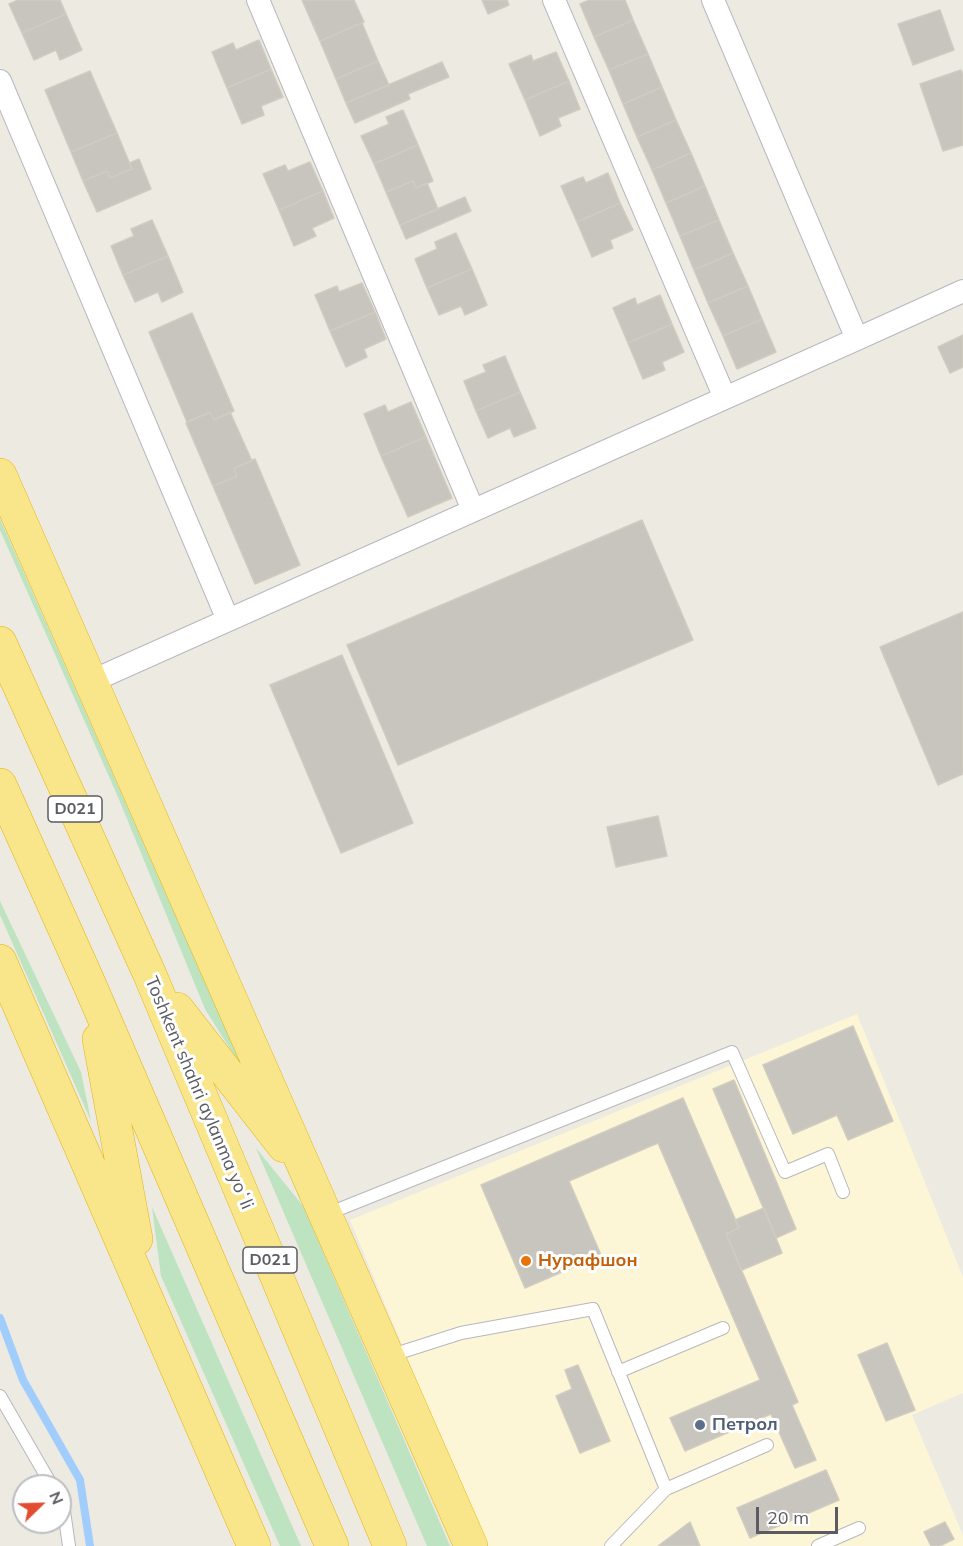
<!DOCTYPE html>
<meta charset="utf-8">
<style>
body{margin:0}
#map{position:relative;width:963px;height:1546px;overflow:hidden;background:#eceae1;font-family:Mulish,sans-serif}
canvas{display:block}
.north{position:absolute;left:12px;top:1474px;width:60px;height:60px;box-sizing:border-box;background:#fff;border:2px solid #bdbec0;border-radius:50%;rotate:67deg;font-size:16px;font-weight:700;line-height:24px;text-align:center;color:#5a5c61}
.north::after{content:'';display:block;margin:auto;width:21px;height:27px;background:#e24d31;clip-path:polygon(50% 0,100% 100%,50% 72%,0 100%)}
.scale{position:absolute;left:756px;top:1507px;width:82px;height:27px;box-sizing:border-box;border:3px solid #5a5c61;border-top:0;padding-left:8px;font-size:18px;line-height:21px;white-space:nowrap;color:#5a5c61;-webkit-text-stroke:4px #fff;paint-order:stroke}
</style>
<div id="map">
<canvas width="963" height="1546"></canvas>
<div class="north">N</div>
<div class="scale">20 m</div>
</div>
<script>
const ctx = document.querySelector('canvas').getContext('2d');
ctx.lineJoin = 'round';
function paint(path, color) {
  ctx.fillStyle = color;
  ctx.fill(path, 'evenodd');
}
function strokePath(path, color, width, dash) {
  ctx.strokeStyle = color;
  ctx.lineWidth = width;
  ctx.lineCap = dash ? 'butt' : 'round';
  ctx.setLineDash(dash || []);
  ctx.stroke(path);
}
function drawText(font, color, halo, rows, align = 'center') {
  ctx.font = font + ' Mulish,sans-serif';
  ctx.lineWidth = 6;
  ctx.setLineDash([]);
  ctx.textBaseline = 'middle';
  ctx.strokeStyle = halo;
  ctx.fillStyle = color;
  for (const [text, x, y, turn = 0] of rows) {
    ctx.save();
    ctx.translate(x, y);
    ctx.rotate((+turn || 0) * Math.PI / 180);
    ctx.textAlign = isNaN(turn) ? turn : align;
    if (halo) ctx.strokeText(text, 0, 0);
    ctx.fillText(text, 0, 0);
    ctx.restore();
  }
}
paint(new Path2D(`
 M857,1014l106,263v116l-51,22 51,120v11h-478l-135,-326z`), '#fcf6d6');
paint(new Path2D(`
 M0,519l244,552 -39,-62 -87,-212 -118,-267z
 M0,901l81,171 10,49 -91,-206z
 M256,1148l47,58 147,340h-23z
 M152,1207l149,339h-21l-119,-270z`), '#bee3c1');
strokePath(new Path2D(`
 M0,1318l23,62 57,100 10,66`), '#a1cdfc', 8);
const building = new Path2D(`
 M18,0h42l6,14 -44,19 -13,-29z
 M302,0h52l10,22 -44,19z
 M482,0h25l2,5 -21,9z
 M589,0h36l8,20 -39,17 -14,-33z
 M940,10l14,40 -41,15 -15,-41z
 M66,14l16,36 -22,10 -4,-10 -22,10 -12,-27z
 M633,20l15,34 -39,16 -15,-33z
 M362,23l16,38 -42,18 -16,-38z
 M259,40l12,29 -44,19 -15,-36 21,-9 3,7z
 M556,52l13,29 -44,19 -16,-36 22,-9 2,6z
 M648,54l14,33 -39,17 -14,-34z
 M378,61l11,24 -43,18 -10,-24z
 M442,62l7,15 -41,17 2,5 -55,24 -9,-20z
 M271,69l12,28 -22,9 3,9 -22,9 -15,-36z
 M961,70l2,5v70l-20,6 -23,-67z
 M90,71l27,62 -46,19 -26,-62z
 M569,81l11,28 -22,9 3,8 -21,10 -15,-36z
 M662,87l14,33 -39,17 -14,-33z
 M403,110l15,35 -44,19 -13,-28 28,-12 -3,-7z
 M676,120l15,33 -39,17 -15,-33z
 M117,133l15,36 -22,9 -3,-7 -24,10 -12,-29z
 M418,145l15,36 -17,7 -3,-7 -27,11 -12,-28z
 M691,153l14,33 -39,17 -14,-33z
 M139,159l12,30 -54,23 -14,-31 24,-10 3,7 22,-9 -3,-6z
 M310,162l13,29 -44,19 -16,-36 22,-9 3,6z
 M608,173l12,30 -43,19 -16,-36 22,-9 3,6z
 M413,181l3,7 11,-5 11,26 -38,16 -14,-33z
 M705,186l14,34 -39,16 -14,-33z
 M323,191l11,27 -22,10 4,8 -22,10 -15,-36z
 M465,197l6,14 -65,28 -6,-14z
 M620,203l13,27 -23,10 3,8 -21,9 -15,-35z
 M152,220l16,36 -45,19 -12,-29 23,-10 -3,-7z
 M719,220l14,33 -39,17 -14,-34z
 M456,233l16,36 -45,19 -12,-29 22,-10 -2,-7z
 M733,253l15,33 -40,17 -14,-33z
 M168,256l15,36 -21,10 -4,-10 -23,10 -12,-27z
 M472,269l15,36 -22,10 -4,-9 -22,9 -12,-27z
 M362,283l13,29 -45,19 -15,-36 22,-9 2,6z
 M748,286l14,33 -39,17 -15,-33z
 M660,295l12,29 -44,19 -15,-35 22,-10 2,7z
 M375,312l11,27 -22,10 3,8 -21,10 -16,-36z
 M192,313l42,98 -20,9 -4,-8 -23,10 -38,-90z
 M762,319l14,33 -39,17 -14,-33z
 M672,324l12,28 -22,10 3,8 -22,9 -15,-36z
 M963,335v32l-13,6 -12,-26z
 M505,356l15,36 -44,19 -12,-30 22,-9 -3,-7z
 M520,392l16,36 -22,9 -4,-9 -22,10 -12,-27z
 M411,402l15,35 -45,19 -17,-42 21,-9 3,7z
 M210,412l4,8 16,-8 22,49 -18,7 3,8 -24,10 -27,-63z
 M426,437l26,61 -44,19 -27,-61z
 M255,459l45,106 -45,19 -42,-98 24,-10 -3,-8z
 M642,520l51,120 -295,125 -51,-120z
 M963,612v162l-25,11 -58,-138z
 M342,655l71,168 -72,30 -71,-168z
 M658,816l9,40 -51,11 -9,-40z
 M853,1026l40,95 -45,19 -11,-25 -44,19 -30,-69z
 M734,1080l62,149 -20,9 -63,-149z
 M683,1098l56,130 -13,6 72,168 -6,3 24,55 -21,8 -24,-54 -86,37 -15,-33 90,-38 -102,-237 -89,38 32,74 -76,33 -44,-103z
 M764,1208l18,45 -40,17 -16,-36 13,-6 -4,-8z
 M887,1343l28,67 -29,11 -28,-66z
 M578,1365l32,76 -30,12 -24,-57 16,-7 -7,-19z
 M826,1470l13,30 -89,38 -13,-30z
 M690,1522l10,24h-42z
 M945,1522l9,17 -14,7h-9l-7,-14z`);
paint(building, '#c8c4be');
strokePath(building, '#d0ccc0', 1.5);
const lane = new Path2D(`
 M327,1214l405,-162 53,120 43,-18 15,38
 M389,1356l72,-23 132,-24 73,180 -55,57
 M618,1372l105,-44
 M0,1396l52,90
 M666,1489l101,-44
 M60,1499l3,5 6,42
 M818,1546l41,-18`);
const street = new Path2D(`
 M258,0l215,510
 M713,0l144,339 -132,59
 M0,81l228,539
 M857,339l106,-48
 M92,681l633,-283 -171,-398`);
const highway = new Path2D(`
 M0,475l471,1071
 M0,643l150,332 240,571
 M0,785l88,196 244,565
 M0,961l254,585
 M177,1009l107,137
 M99,1039l37,200`);
strokePath(lane, '#b7b8bd', 14);
strokePath(street, '#b7b8bd', 24);
strokePath(highway, '#e5b208', 34);
strokePath(lane, '#fff', 12);
strokePath(street, '#fff', 22);
strokePath(highway, '#f9e68b', 33);
for (const [x, y, r, color] of [
 [526,1261,6,"#e8710a"],
 [700,1425,6,"#5c6f8a"]
]) {
  const dot = new Path2D();
  dot.arc(x, y, r, 0, 2 * Math.PI);
  ctx.fillStyle = color;
  ctx.fill(dot);
  strokePath(dot, '#fff', 2);
}
for (const [x, y, w] of [
 [75,809,54],
 [270,1260,54]
]) {
  const box = new Path2D();
  box.roundRect(x - w / 2, y - 13, w, 26, 4.5);
  ctx.fillStyle = '#fff';
  ctx.fill(box);
  strokePath(box, '#5a5c61', 1.5);
}
drawText('bold 16px', '#5a5c61', null, [
 ["D021",75,809],
 ["D021",270,1260]
]);
drawText('18px', '#5a5c61', '#fff', [
 ["Toshkent shahri aylanma yoʻli",199,1093,67]
]);
drawText('bold 18px', '#c56008', '#fff', [
 ["Нурафшон",538,1261]
], 'left');
drawText('bold 18px', '#4e5e75', '#fff', [
 ["Петрол",712,1425]
], 'left');
</script>
